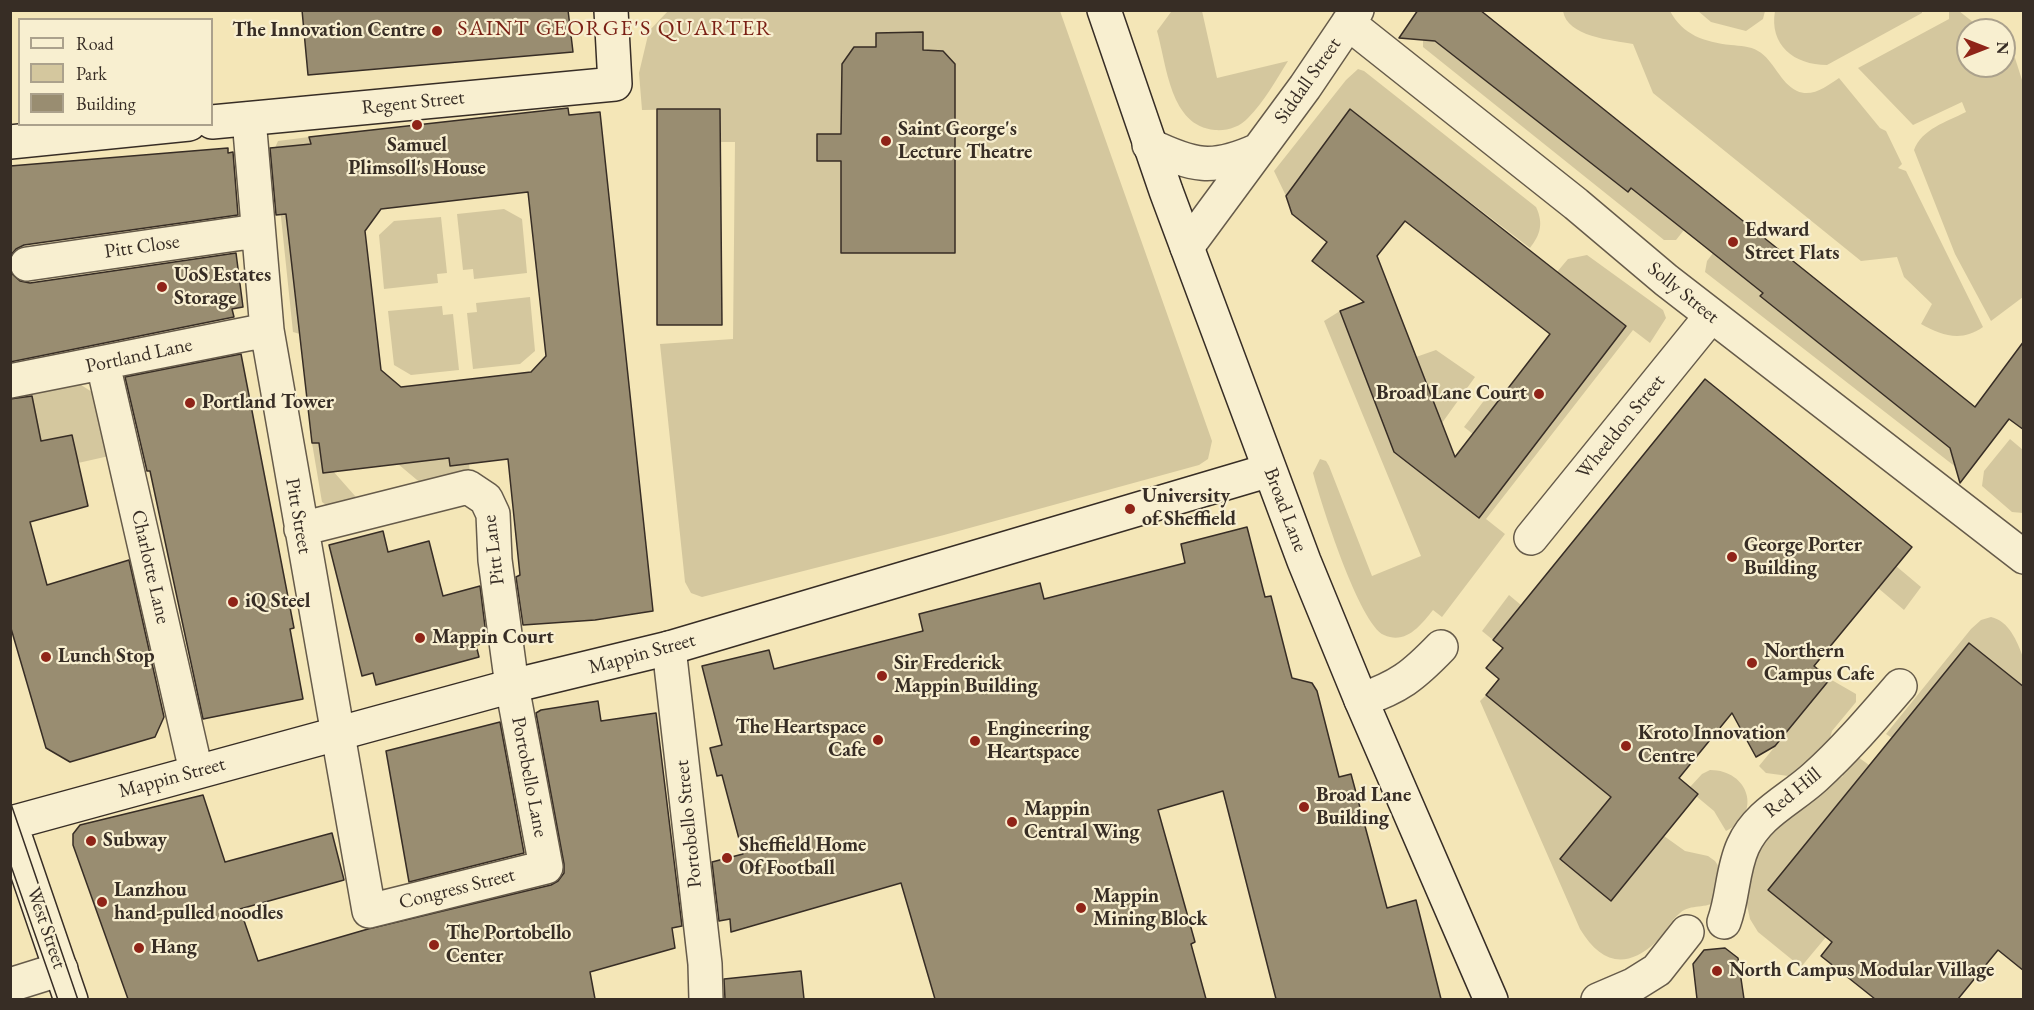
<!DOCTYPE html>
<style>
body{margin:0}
#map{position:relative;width:2034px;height:1010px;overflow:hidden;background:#f4e6b7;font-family:"EB Garamond",serif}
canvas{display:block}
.frame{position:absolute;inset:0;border:12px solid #372d25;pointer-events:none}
.legend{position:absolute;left:18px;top:18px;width:195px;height:108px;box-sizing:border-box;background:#f8efd0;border:2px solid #aba18c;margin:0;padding:8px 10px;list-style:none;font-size:18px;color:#372d25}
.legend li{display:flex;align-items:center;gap:12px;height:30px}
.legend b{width:30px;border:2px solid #aba18c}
.north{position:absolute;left:1956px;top:18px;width:60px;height:60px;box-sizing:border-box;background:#f8efd0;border:2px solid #aba18c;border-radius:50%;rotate:90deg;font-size:16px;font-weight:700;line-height:24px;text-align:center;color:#372d25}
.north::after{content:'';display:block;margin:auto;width:21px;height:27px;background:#8f2418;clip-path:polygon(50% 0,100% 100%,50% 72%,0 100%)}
</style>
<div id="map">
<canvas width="2034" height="1010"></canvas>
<div class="frame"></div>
<ul class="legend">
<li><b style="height:8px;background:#f8efd0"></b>Road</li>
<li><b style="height:16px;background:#d4c79e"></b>Park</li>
<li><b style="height:16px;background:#998d71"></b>Building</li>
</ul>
<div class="north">N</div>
</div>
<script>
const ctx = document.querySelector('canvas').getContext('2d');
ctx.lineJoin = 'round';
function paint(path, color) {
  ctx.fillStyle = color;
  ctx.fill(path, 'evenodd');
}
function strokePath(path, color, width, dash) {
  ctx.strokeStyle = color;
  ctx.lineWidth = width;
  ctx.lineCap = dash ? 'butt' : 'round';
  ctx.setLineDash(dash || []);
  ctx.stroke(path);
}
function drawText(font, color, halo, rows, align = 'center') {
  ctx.font = font + ' "EB Garamond",serif';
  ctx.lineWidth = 4.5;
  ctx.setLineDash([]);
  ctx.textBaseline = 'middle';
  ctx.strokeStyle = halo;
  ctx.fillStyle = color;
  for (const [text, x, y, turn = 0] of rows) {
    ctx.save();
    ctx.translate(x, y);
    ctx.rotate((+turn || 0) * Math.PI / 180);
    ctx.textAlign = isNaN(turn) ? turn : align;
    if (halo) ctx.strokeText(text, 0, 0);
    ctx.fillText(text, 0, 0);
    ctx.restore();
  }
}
paint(new Path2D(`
 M1181,10l21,1 15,67 71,-17c-12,19 -24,41 -40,57 -8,9 -21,13 -33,12 -45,-4 -48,-64 -58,-99l14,-19z
 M668,11h392l152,430 -4,18 -9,6 -255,70 -242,62 -11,-4 -6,-11 -25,-238 73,-5 2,-197h-14l-1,-33 -78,1 -3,-37 10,-42z
 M1563,11h107c13,24 34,31 61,34 9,1 19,1 27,6 16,9 22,32 39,40 15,7 30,-5 42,-13l41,50 6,3 16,33 -4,4 8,3 77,156c-21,15 -41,9 -62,-3l11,-20 -28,-27 -7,-20 -36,4 -208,-168 -20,-49c-21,-4 -66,-7 -70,-33z
 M1698,11h67l-2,8 -17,12 -35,-9z
 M1775,11l147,-1v3l-95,52c-33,0 -58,-20 -52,-54z
 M1949,11h10l24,19h-15v36h36v-19l11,11 7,22 1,217 -32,24 -36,-67 -41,-104c8,-21 32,-28 52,-38l-4,-10 -49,23 -55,-57 91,-49z
 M1430,37l198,155 3,-4 53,42 -8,10h-12l-241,-193v-7z
 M1358,69l6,2 172,136c8,17 4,28 -6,41l-180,-138 -64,86 -12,-25 72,-91z
 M309,137l2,7 -32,3 21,187 -7,-2 -19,-182 4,-9z
 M504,209l18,10 5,54 -53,6 -1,-10 -10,1 -6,-56z
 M441,217l6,56 -10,1 1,9 -54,6 -5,-54 15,-14z
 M1713,253l50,40 -3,4 196,155 1,16 -252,-196 2,-11z
 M1587,255l76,55 3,8 -16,25 -17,-13 -147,189 19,15 -63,83 -9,-7c-12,15 -27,35 -49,25 -25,-11 -63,-132 -71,-162l7,-14 6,2 3,5 43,110 49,-20 -97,-235 16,-10 50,132 21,22 67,53 148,-192 -69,-54 11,-13z
 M530,297l5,54 -15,13 -47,5 -6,-56 10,-1 -1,-9z
 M442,306l1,9 10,-1 6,56 -48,5 -17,-10 -6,-54z
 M1436,350l39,27 -33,46 -26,-66z
 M72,379l23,15 14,62 -31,7 -6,-27 -31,5 -18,-24 -6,-26z
 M1492,390l9,7 -28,37 -9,-7z
 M2010,439l13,11v63l-11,-1 -30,-26 2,-15z
 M312,443h7l14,28 30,34 -34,2 -7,-5z
 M449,458l20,5 1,12 -47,10 -25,-21z
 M1896,566l25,21 -17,23 -26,-22z
 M1509,595l12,10 -28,35 -11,-9z
 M1991,617c18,4 26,24 32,40 3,7 0,22 0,30l-54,-44 -77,95 -6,-4 85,-105 10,-9z
 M1830,679l26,15v8l-24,29 -4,15 -32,31 -30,-4 -7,-7z
 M1486,695l125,102 -51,63 51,41 53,-65 21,15 23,5 7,5 4,6 -1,33c-12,10 -27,3 -38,13 -10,8 -15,21 -24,29 -31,29 -56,20 -76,-13l-100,-228z
 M1858,757l11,8 -101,125 58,47 -25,30 -43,-35 -8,-13 -6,-28 18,-54 81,-61 -1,-7z
 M1710,770c39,0 53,44 16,61l-12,-20 -18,-15 2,-2 -8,-7 12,-13z`), '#d4c79e');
const building = new Path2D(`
 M302,10h266l5,42 -265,23z
 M1418,10h62l495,397 49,-66v89l-15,-11 -49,64 -10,-35 -190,-152 3,-3 -79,-63 -53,-42 -3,4 -193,-151 -36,-3z
 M923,32v18l20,1 12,13v189h-114v-92h-24v-27h24l1,-70 12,-17h22v-14z
 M568,108l1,7 31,-3 53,499 -58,9 -72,5 -7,-48 4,-2 -12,-116 -58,7 -1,-8 -126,15 -4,-30h-7l-26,-229 -10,1 -6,-67 41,-4 -2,-7zM528,192l18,164 -15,16 -130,15 -20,-17 -16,-139 16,-22z
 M657,109h63l2,216h-65z
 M1350,109l276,217 -147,192 -85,-66 -54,-141 24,-9 -52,-41 15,-19 -35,-28 -6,-18zM1405,221l145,113 -95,123 -78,-201z
 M228,148v5l5,-1 5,63 -214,30 -8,4 -6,7v-90z
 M236,253l7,54 -11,2 2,8 -224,45v-90l10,9 10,2z
 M241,354l53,274 -4,1 13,70 -100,20 -53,-248h-3l-22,-94z
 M1705,379l207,168 -98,119 16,13 -55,67 -19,11 -24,-44 -53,65 19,16 -87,107 -51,-42 51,-62 -125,-102 13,-16 -13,-11 17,-20 -10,-8z
 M32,396l9,45 31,-6 16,71 -58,16 17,63 82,-25 35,157 -9,20 -85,25 -24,-14 -36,-123v-226z
 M1247,527l18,70 6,-1 21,82 20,5 5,8 22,86 12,-3 36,134 29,-8 25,99h-165l-53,-208 -65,19 37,132 -4,2 15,55h-271l-34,-116 -170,49 -1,-13 -11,2 -7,-59 31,-8 -21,-79 -5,1 -7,-28 12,-3 -20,-79 67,-16 5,19 149,-38 -4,-17 121,-31 4,16 141,-36 -4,-19z
 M383,531l5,21 41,-11 14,55 37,-10 7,57 -11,2 3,12 -103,28 -3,-12 -11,3 -33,-131z
 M1969,643l55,44v284l-26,-21 -40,49h-83l-54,-43 11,-14 -64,-52z
 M598,701l3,20 55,-8 26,213 -10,2 3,20 -85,24 5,27h-467l-55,-154v-11l7,-9 123,-30 22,67 107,-29 12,47 -104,29 18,52 110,-32 183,-44 7,-4 6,-8v-9l-28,-151 5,-3z
 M500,722l24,131 -115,29 -23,-131z
 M1725,948l13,10 6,41h-47l-4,-35 11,-14z
 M801,971l3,28h-79l-1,-20z`);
paint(building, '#998d71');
strokePath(building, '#372d25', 1.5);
const street = new Path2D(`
 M1348,23l228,181 90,76 358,277
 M249,119l18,211 102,581 177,-44 -34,-181 -17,-126 -2,-46 -7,-15 -18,-12 -167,42
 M1149,145c44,21 63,26 109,5
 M1187,247l118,-160 52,-77
 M27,264l230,-33
 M103,364l93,407
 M10,381l257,-51
 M1531,538l180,-222
 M669,648l36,316 1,36
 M1361,700c38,-13 52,-24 80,-53
 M1724,922c9,-24 8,-52 19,-76 15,-33 47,-46 72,-69 31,-28 58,-60 85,-91
 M10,985l51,-16
 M1598,1000l35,-15 24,-15 30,-38`);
const secondary = new Path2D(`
 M1104,10l62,181 138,370 57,139 130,300
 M212,122l403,-38 -4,-74
 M10,142l179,-18
 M10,822l61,178
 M11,823l501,-137 157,-38 601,-178`);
strokePath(street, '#665b4a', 36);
strokePath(secondary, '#372d25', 36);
strokePath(street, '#f8efd0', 33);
strokePath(secondary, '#f8efd0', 33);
strokePath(new Path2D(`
 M10,801l68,199
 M10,863l48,137`), '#372d25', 1.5);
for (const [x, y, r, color] of [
 [437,31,6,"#8f2418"],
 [417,125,6,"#8f2418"],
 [886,141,6,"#8f2418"],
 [1733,242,6,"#8f2418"],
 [162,287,6,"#8f2418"],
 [1539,394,6,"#8f2418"],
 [190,403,6,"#8f2418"],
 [1130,509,6,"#8f2418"],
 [1732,557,6,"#8f2418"],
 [233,602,6,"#8f2418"],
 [420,638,6,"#8f2418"],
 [46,657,6,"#8f2418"],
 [1752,663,6,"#8f2418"],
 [882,676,6,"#8f2418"],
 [878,740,6,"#8f2418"],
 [975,741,6,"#8f2418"],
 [1626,746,6,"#8f2418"],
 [1304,807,6,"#8f2418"],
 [1012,822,6,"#8f2418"],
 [91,841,6,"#8f2418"],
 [727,858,6,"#8f2418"],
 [102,902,6,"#8f2418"],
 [1081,908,6,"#8f2418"],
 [434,945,6,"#8f2418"],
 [139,948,6,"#8f2418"],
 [1717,971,6,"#8f2418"]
]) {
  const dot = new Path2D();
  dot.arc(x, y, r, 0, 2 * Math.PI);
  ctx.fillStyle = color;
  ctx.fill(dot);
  strokePath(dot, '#f8efd0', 2);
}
drawText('bold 20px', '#372d25', '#f8efd0', [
 ["The Innovation Centre",425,31,"right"],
 ["Saint George's",898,130],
 ["Lecture Theatre",898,153],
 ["Samuel",417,146,"center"],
 ["Plimsoll's House",417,169,"center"],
 ["Edward",1745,231],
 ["Street Flats",1745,254],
 ["UoS Estates",174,276],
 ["Storage",174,299],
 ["Broad Lane Court",1527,394,"right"],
 ["Portland Tower",202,403],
 ["University",1142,497],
 ["of Sheffield",1142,520],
 ["George Porter",1744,546],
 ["Building",1744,569],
 ["iQ Steel",245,602],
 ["Mappin Court",432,638],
 ["Northern",1764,652],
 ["Campus Cafe",1764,675],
 ["Lunch Stop",58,657],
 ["Sir Frederick",894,664],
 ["Mappin Building",894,687],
 ["The Heartspace",866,728,"right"],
 ["Cafe",866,751,"right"],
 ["Engineering",987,730],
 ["Heartspace",987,753],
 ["Kroto Innovation",1638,734],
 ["Centre",1638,757],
 ["Broad Lane",1316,796],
 ["Building",1316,819],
 ["Mappin",1024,810],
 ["Central Wing",1024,833],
 ["Subway",103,841],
 ["Sheffield Home",739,846],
 ["Of Football",739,869],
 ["Lanzhou",114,891],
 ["hand-pulled noodles",114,914],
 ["Mappin",1093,897],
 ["Mining Block",1093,920],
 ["The Portobello",446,934],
 ["Center",446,957],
 ["Hang",151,948],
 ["North Campus Modular Village",1729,971]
], 'left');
drawText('20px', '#372d25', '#f8efd0', [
 ["Siddall Street",1308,81,-55],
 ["Regent Street",413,103,-6],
 ["Pitt Close",142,247,-8],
 ["Solly Street",1683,293,39],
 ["Portland Lane",139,356,-12],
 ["Wheeldon Street",1621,427,-51],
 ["Broad Lane",1285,510,69],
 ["Pitt Street",298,516,80],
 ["Pitt Lane",494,550,-97],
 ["Charlotte Lane",150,567,77],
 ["Mappin Street",642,654,-15],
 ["Portobello Lane",529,777,79],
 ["Mappin Street",172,778,-15],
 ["Red Hill",1793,793,-39],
 ["Portobello Street",689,824,-96],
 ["Congress Street",457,889,-14],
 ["West Street",46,928,71]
]);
ctx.letterSpacing = '1.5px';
drawText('22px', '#7a1f14', '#f8efd0', [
 ["SAINT GEORGE'S QUARTER",615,29]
]);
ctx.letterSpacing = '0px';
</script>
